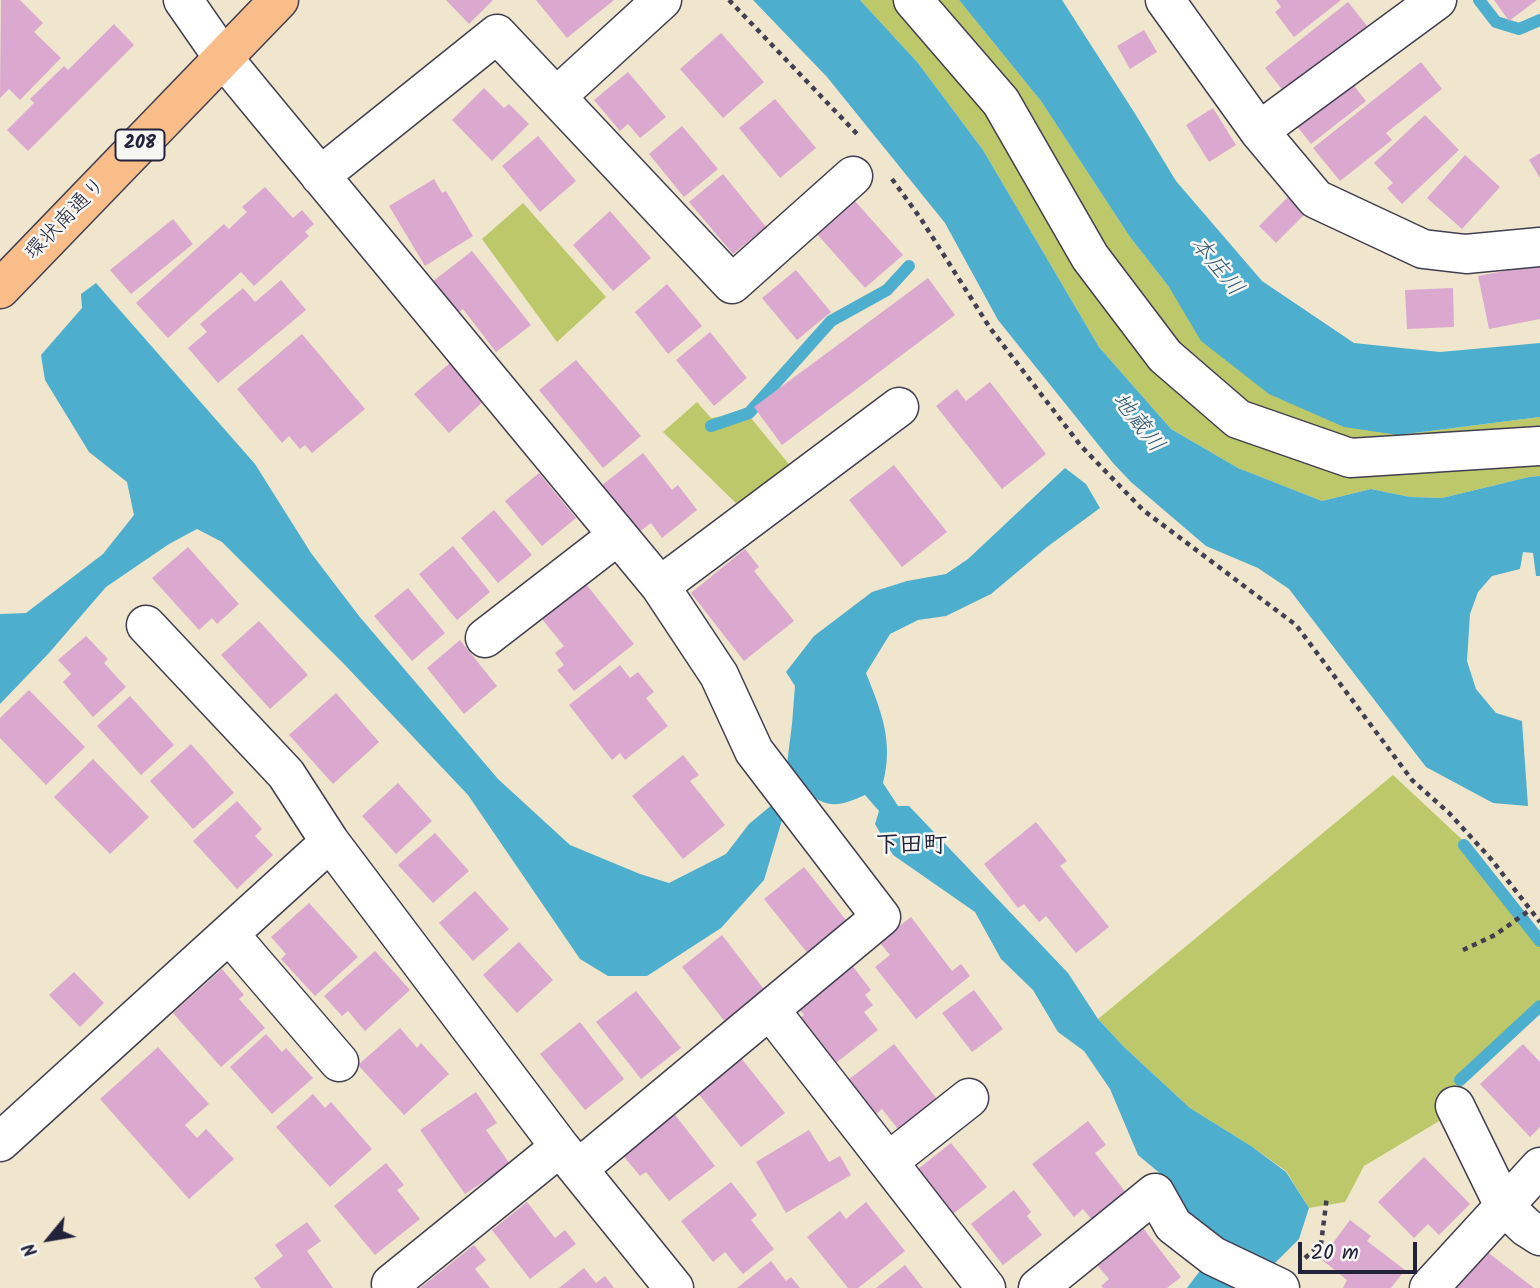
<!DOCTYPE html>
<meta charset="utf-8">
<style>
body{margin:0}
#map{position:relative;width:1540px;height:1288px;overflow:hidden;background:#efe6cd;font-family:Kalam,sans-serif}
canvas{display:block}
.north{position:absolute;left:14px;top:1204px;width:70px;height:70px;-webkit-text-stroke:5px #f6f6f2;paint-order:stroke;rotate:240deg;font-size:19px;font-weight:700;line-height:28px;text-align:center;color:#22223b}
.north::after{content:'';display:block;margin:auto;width:24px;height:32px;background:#22223b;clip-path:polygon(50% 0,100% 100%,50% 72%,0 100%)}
.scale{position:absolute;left:1298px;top:1242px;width:119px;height:32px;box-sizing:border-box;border:4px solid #22223b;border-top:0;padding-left:9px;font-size:21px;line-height:24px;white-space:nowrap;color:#22223b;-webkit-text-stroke:5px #f6f6f2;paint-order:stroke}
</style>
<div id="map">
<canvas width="1540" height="1288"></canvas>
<div class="north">N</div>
<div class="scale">20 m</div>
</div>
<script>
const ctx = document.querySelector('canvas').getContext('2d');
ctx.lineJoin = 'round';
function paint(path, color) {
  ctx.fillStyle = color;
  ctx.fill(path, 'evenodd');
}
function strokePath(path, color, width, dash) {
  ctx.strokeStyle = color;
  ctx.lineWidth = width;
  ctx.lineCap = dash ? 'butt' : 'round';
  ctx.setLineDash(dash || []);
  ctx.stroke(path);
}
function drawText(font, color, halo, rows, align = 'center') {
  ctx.font = font + ' Kalam,"Klee One",sans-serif';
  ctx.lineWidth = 5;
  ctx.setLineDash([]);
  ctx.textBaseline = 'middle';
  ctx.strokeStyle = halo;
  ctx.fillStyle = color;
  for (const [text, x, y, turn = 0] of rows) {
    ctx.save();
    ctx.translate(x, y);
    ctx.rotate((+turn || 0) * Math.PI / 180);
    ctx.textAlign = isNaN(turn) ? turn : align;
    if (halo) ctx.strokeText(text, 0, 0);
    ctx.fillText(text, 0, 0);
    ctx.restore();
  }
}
paint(new Path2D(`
 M860,0h99l82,101 89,136 39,50 229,148 142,-18v59l-11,1 -87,21 -32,-1 -39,-8 -49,12 -84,-33 -67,-39 -72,-82 -116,-197 -65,-87z
 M523,203l83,94 -49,45 -75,-103z
 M697,402l14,16 35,-6 51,62 -52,38 -82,-80z
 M1393,775l76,71 71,88v66l-82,80 13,22 -107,64 -19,36 -36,6 -23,-37 -35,-25 -61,-38 -66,-61 -26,-28z`), '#bcc869');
paint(new Path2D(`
 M753,0h107l58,63 65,87 116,197 72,82 67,39 84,33 49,-12 39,8 32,1 87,-21 11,-1v100h-4l-3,-23 -10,-1 -3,17 -28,7 -14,16 -8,22 -3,47 9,28 20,24 26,8 6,85 -35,-3 -67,-36 -137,-178 -31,-21 -52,-22 -75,-64 -18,-19 -115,-143 -53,-97 -118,-146z
 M959,0h103l72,112 42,69 86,100 92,62 86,9 100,-9v74l-142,18 -54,-8 -75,-33 -68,-53 -32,-54 -39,-50 -89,-136z
 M96,283l159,181 56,89 48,63 139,163 72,66 70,29 29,9 57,-29 23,-30 24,-20 14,-40 5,-40 3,-38 -9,-14 28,-36 58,-44 35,-11 39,-7 22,-15 97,-91 21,16 14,24 -53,39 -56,47 -45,22 -28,4 -28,14 -24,39c15,38 28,68 17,110l15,23h11l159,167 30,46 26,28 66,61 61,38 35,26 23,36 -10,31 -24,24 -15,-2 -12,27h-61l15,-20 -2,-34 -38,-59 -24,-20 -28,-66 -26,-38 -26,-19 -25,-42 -32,-31 -26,-47 -82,-57 -18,-31 4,-13 -14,-16c-23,10 -36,15 -57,-2l-25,24 -19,63 -43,48 -74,48h-39l-28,-17 -112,-164 -123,-130 -123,-123 -25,-13 -28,15 -63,43 -57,66 -49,51v-90l26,-1 77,-59 31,-39 -7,-33 -38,-30 -44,-72 -4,-25 41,-47 -1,-14z`), '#4eaecd');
strokePath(new Path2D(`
 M1479,0l17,22 23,7 21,-9
 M711,426l38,-13 82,-92 56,-31 22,-24
 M1464,845l76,96
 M1460,1080l80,-74`), '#4eaecd', 12);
paint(new Path2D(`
 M1,0h19l23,23 -9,9 27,26 -41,42 -11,-11 -9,9z
 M446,0h47l-24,24z
 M536,0h78l-47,38z
 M1276,0h65l-47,37 -19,-25 6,-5z
 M1494,0h43l-28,21z
 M1348,2l20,25 -83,66 -20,-25z
 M114,24l20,21 -106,106 -21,-21 27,-27 -4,-4 34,-33 4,4z
 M1144,30l13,22 -27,17 -13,-23z
 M721,33l43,49 -41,36 -43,-49z
 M1421,62l21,27 -56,44 6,7 -52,41 -27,-33z
 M628,72l38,45 -26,21 -12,-14 -8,7 -26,-31z
 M1351,82l15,19 -55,43 -15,-19z
 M484,88l20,20 5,-4 20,20 -37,37 -40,-41z
 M775,99l41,49 -36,30 -41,-50z
 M1213,108l23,37 -27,17 -23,-37z
 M1425,115l34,35 -57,54 -15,-16 6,-5 -19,-20z
 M682,126l36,43 -34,28 -35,-43z
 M538,136l38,45 -36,31 -38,-46z
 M1540,153v25l-11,-18z
 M1465,155l35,32 -38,42 -35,-31z
 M723,174l43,53 -33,27 -44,-52z
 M434,179l8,14 4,-2 27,45 -48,30 -36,-60z
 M265,187l28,31 9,-8 12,14 -9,8 4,4 -55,50 -13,-14 -73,66 -32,-35 88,-79 5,5 18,-17 -5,-5z
 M1288,197l17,17 -29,29 -17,-17z
 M855,201l48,54 -38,33 -48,-54z
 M610,211l41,47 -38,33 -40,-46z
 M173,219l20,25 -62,50 -21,-24z
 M472,251l59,74 -35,27 -33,-43 -7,5 -24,-32z
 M1540,264v55l-51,10 -11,-53z
 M796,270l35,42 -34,28 -35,-42z
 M928,278l27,37 -173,130 -28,-38z
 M281,280l25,30 -88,73 -30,-35 19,-16 -7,-8 43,-36 12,14z
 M667,284l35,42 -34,28 -33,-42z
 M1453,288l1,39 -47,2 -2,-39z
 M710,332l37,46 -33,28 -38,-46z
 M302,334l63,75 -53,44 -7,-8 -5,4 -11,-13 -7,7 -45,-54z
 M576,360l65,76 -38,32 -64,-78z
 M451,362l34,38 -36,33 -35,-39z
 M990,382l56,72 -44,35 -66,-83 21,-17 9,12z
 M643,453l29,37 6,-5 19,25 -35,28 -11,-15 -12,9 -42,-43z
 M894,465l53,67 -45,35 -53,-67z
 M539,473l37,45 -34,28 -37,-45z
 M494,510l38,45 -34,28 -37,-45z
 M453,546l37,46 -33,28 -38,-46z
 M188,547l51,57 -22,20 -5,-6 -13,12 -47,-52z
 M745,549l14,18 -5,4 40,50 -50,40 -53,-68z
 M586,584l48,60 -60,47 -17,-21 7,-5 -9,-12 9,-7 -22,-27z
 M408,588l37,45 -33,28 -38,-45z
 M259,621l49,54 -38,34 -49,-54z
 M86,636l22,23 -4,4 22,24 -33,30 -30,-35 8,-8 -13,-14z
 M460,640l37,46 -33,28 -37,-46z
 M620,665l10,13 8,-6 16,20 -8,6 22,28 -43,34 -5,-7 -8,7 -43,-55z
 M29,690l56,57 -39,38 -46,-47v-20z
 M336,693l43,49 -46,42 -44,-49z
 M130,696l44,49 -33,30 -44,-49z
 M191,744l43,49 -41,36 -43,-48z
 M683,755l16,20 -9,6 35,44 -42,34 -51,-63z
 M93,759l56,58 -39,37 -56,-57z
 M398,783l34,38 -36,33 -34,-38z
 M237,801l25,28 -7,7 18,19 -36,34 -44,-48z
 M1036,822l31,39 -7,5 49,61 -33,26 -30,-37 -7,6 -15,-18 -6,4 -34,-44z
 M435,833l34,38 -36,32 -35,-38z
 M804,867l45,57 -40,31 -45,-56z
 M475,891l34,38 -36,32 -34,-38z
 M309,903l49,54 -43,39 -34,-37 5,-5 -15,-17z
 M911,917l41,54 9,-7 9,12 -54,43 -41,-52 15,-12 -11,-13z
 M722,935l44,57 -40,31 -44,-56z
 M519,942l34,38 -36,33 -34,-38z
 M375,951l35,39 -45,41 -17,-20 -6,5 -18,-20z
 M851,964l20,26 -6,5 8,10 -9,7 14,18 -46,36 -36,-45 8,-6 -7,-8z
 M222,969l22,26 -5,4 26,29 -44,39 -48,-54z
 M74,972l30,31 -24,24 -31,-32z
 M974,990l29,39 -31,23 -30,-39z
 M636,991l45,57 -40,31 -45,-57z
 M580,1022l44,57 -39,31 -45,-56z
 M400,1028l17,20 4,-5 28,31 -45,41 -46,-50z
 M266,1034l16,18 4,-4 27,30 -41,36 -42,-47z
 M894,1044l43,55 -39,30 -16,-20 -8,7 -27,-35z
 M1523,1044l17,18v65l-10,10 -50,-53z
 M158,1047l51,57 -24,21 12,13 9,-9 28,30 -45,40 -89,-100z
 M741,1058l44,55 -44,34 -48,-60 25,-11z
 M476,1092l21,31 -11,7 24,34 -45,30 -45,-64z
 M313,1094l12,14 6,-6 41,47 -42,38 -54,-60z
 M672,1111l43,55 -46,35 -23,-29 -6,4 -20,-24z
 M1088,1121l18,24 -11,8 36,46 -34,27 -14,-17 -9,8 -42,-53z
 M809,1130l20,32 11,-6 11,19 -65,38 -30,-51z
 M951,1143l36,44 -34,27 -35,-45z
 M1424,1157l46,47 -31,31 -11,-11 -14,14 -36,-36z
 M386,1163l18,22 -7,5 23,29 -45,36 -41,-49z
 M731,1182l26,33 -6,5 23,29 -31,25 -18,-22 -12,10 -32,-41z
 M1014,1190l17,22 -4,4 15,19 -39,30 -32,-41z
 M527,1202l28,36 10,-8 11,14 -46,35 -38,-49z
 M866,1202l39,49 -47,37h-10l-41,-51 33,-26 6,8z
 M1350,1220l21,16 -4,5 38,29 -14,18h-48l4,-8 -26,-21z
 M307,1222l14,19 -14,10 26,37h-72l-7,-10 29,-22 -8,-11z
 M1143,1228l38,49 -14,11h-64l-2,-2 8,-7 -12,-14z
 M474,1245l12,15 -11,9 15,19h-70z
 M1482,1248l52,40h-83z
 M771,1261l15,20 5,-4 9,11h-63z
 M905,1265l18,23h-47z
 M584,1268l12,15 9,-7 9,12h-55z`), '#dba8cf');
const minor = new Path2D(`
 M183,0l41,59 32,39 404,488 59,89 35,76 127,166 -303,252
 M913,0l88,102 89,155 75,99 73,63 112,39 190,-12
 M1165,0l94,131 57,68 107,50 43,5 74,-7
 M556,97l106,-97
 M1259,131l178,-131
 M320,176l177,-142 235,250 121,-108
 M660,586l239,-179
 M146,625l140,149 44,68
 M485,638l132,-102
 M229,934l110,128
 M770,1010l216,278
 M1455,1106l49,100 22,21 14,9
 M0,1142l330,-300 230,305 114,141
 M888,1162l81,-64
 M394,1288l-3,-4 169,-137
 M1038,1288l117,-95 18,32 40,31 67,32
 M1429,1288l111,-121`);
const highway = new Path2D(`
 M0,289l279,-289`);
strokePath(minor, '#413f51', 41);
strokePath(highway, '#413f51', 41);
strokePath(new Path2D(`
 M729,0l130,136
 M892,179l29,40 69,109 91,118 62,64 153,115 116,155 37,33 42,46 49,63
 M1463,950l32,-15 35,-25
 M1305,1258l16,-14 6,-48`), '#413f51', 4.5, [5, 5]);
strokePath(minor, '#fff', 38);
strokePath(highway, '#f8bd88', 38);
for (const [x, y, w] of [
 [140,145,49]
]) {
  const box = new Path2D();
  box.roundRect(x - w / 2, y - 15.5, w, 31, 5);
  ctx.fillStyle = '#f6f6f2';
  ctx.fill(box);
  strokePath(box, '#22223b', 2);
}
drawText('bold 19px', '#22223b', null, [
 ["208",140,145]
]);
drawText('21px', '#22223b', '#f6f6f2', [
 ["環状南通り",67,220,-46]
]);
drawText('italic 23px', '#345a75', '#f6f6f2', [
 ["本庄川",1215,268,51],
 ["地蔵川",1136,424,52]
]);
drawText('bold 24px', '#22223b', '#f6f6f2', [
 ["下田町",911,848]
]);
</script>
